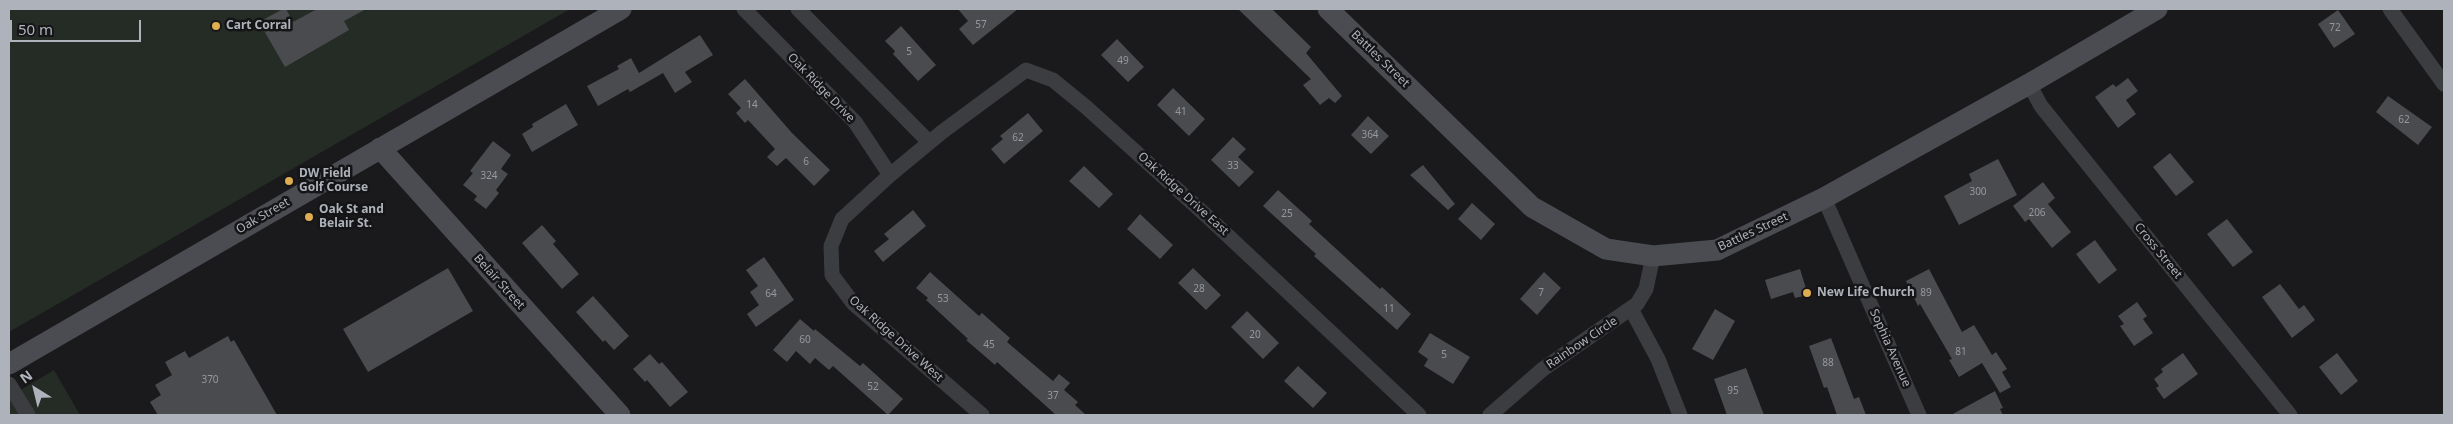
<!DOCTYPE html>
<style>
body{margin:0}
#map{position:relative;width:2453px;height:424px;overflow:hidden;background:#1a1a1c;font-family:"Noto Sans",sans-serif}
canvas{display:block}
.frame{position:absolute;inset:0;border:10px solid #aeb2ba;pointer-events:none}
.north{position:absolute;left:10px;top:364px;width:50px;height:50px;-webkit-text-stroke:4px #151517;paint-order:stroke;rotate:324deg;font-size:14px;font-weight:700;line-height:20px;text-align:center;color:#aeb2ba}
.north::after{content:'';display:block;margin:auto;width:18px;height:22px;background:#aeb2ba;clip-path:polygon(50% 0,100% 100%,50% 72%,0 100%)}
.scale{position:absolute;left:10px;top:20px;width:131px;height:22px;box-sizing:border-box;border:2px solid #aeb2ba;border-top:0;padding-left:6px;font-size:15px;line-height:18px;white-space:nowrap;color:#aeb2ba;-webkit-text-stroke:4px #151517;paint-order:stroke}
</style>
<div id="map">
<canvas width="2453" height="424"></canvas>
<div class="frame"></div>
<div class="north">N</div>
<div class="scale">50 m</div>
</div>
<script>
const ctx = document.querySelector('canvas').getContext('2d');
ctx.lineJoin = 'round';
function paint(path, color) {
  ctx.fillStyle = color;
  ctx.fill(path, 'evenodd');
}
function strokePath(path, color, width, dash) {
  ctx.strokeStyle = color;
  ctx.lineWidth = width;
  ctx.lineCap = dash ? 'butt' : 'round';
  ctx.setLineDash(dash || []);
  ctx.stroke(path);
}
function drawText(font, color, halo, rows, align = 'center') {
  ctx.font = font + ' "Noto Sans",sans-serif';
  ctx.lineWidth = 5;
  ctx.setLineDash([]);
  ctx.textBaseline = 'middle';
  ctx.strokeStyle = halo;
  ctx.fillStyle = color;
  for (const [text, x, y, turn = 0] of rows) {
    ctx.save();
    ctx.translate(x, y);
    ctx.rotate((+turn || 0) * Math.PI / 180);
    ctx.textAlign = isNaN(turn) ? turn : align;
    if (halo) ctx.strokeText(text, 0, 0);
    ctx.fillText(text, 0, 0);
    ctx.restore();
  }
}
paint(new Path2D(`
 M9,9h561l-561,323z
 M54,370l26,45h-71v-18z`), '#252c26');
paint(new Path2D(`
 M283,9h3l7,13 24,-13h49l-22,12 5,9 -64,37 -26,-45z
 M958,9h60l-45,36 -14,-16 9,-8z
 M1238,9h34l39,38 -5,6 36,43 -7,7 -6,-5 -9,7 -17,-20 8,-6z
 M2338,10l17,24 -21,14 -16,-24z
 M901,26l35,39 -18,16 -25,-27 2,-3 -10,-10z
 M700,35l13,20 -28,17 7,10 -17,11 -12,-20 -33,19 -2,-3 -30,17 -11,-20 32,-17 -2,-3 14,-8 8,15z
 M1117,39l27,28 -16,15 -27,-27z
 M2128,78l10,13 -12,9 10,14 -18,14 -23,-31 18,-13 3,3z
 M745,79l47,54 38,37 -16,16 -28,-28 -9,8 -10,-9 8,-8 -27,-29 -3,3 -9,-10 5,-5 -13,-14z
 M1173,88l32,31 -16,17 -32,-31z
 M2388,96l44,31 -14,18 -42,-33z
 M566,104l12,21 -46,27 -10,-18 11,-7 -1,-3z
 M1028,113l15,18 -39,33 -13,-15 12,-10 -3,-3z
 M1368,116l21,20 -18,18 -20,-19z
 M1233,137l13,12 -8,8 16,15 -15,15 -28,-27z
 M493,141l18,14 -10,14 7,5 -12,16 3,3 -13,16 -12,-9 3,-4 -14,-11 10,-12 -3,-2z
 M2170,153l24,29 -18,14 -23,-29z
 M1998,159l19,36 -58,30 -15,-29 28,-15 -3,-7z
 M1423,165l32,39 -7,6 -38,-35z
 M1084,166l29,28 -14,14 -30,-27z
 M2043,182l12,16 -7,6 23,28 -19,16 -23,-29 -4,3 -12,-16z
 M1278,190l34,31 -3,3 71,65 2,-2 29,27 -14,16 -83,-74 2,-2 -53,-48z
 M1472,203l23,21 -14,16 -23,-21z
 M913,210l13,16 -43,36 -9,-11 15,-12 -5,-5z
 M1140,214l33,31 -13,14 -33,-30z
 M2227,219l26,33 -20,15 -26,-33z
 M542,225l14,16 -3,3 26,30 -17,15 -40,-46z
 M2095,240l22,30 -18,14 -23,-30z
 M764,257l30,43 -38,27 -9,-13 12,-9 -9,-13 8,-6 -12,-16z
 M448,268l25,43 -105,61 -25,-43z
 M1193,268l28,27 -15,15 -28,-27z
 M1800,269l8,26 -13,3 -2,-6 -22,7 -6,-19z
 M1929,269l33,63 12,-7 18,30 4,-3 11,17 -5,3 9,15 -11,6 -18,-30 -23,14 -10,-17 3,-1 -32,-55 -2,2 -12,-25z
 M930,272l49,44 3,-3 28,25 -3,4 46,39 6,-7 11,9 -6,7 14,12 -3,3 11,10h-30l-59,-53 -2,3 -29,-25 2,-1 -42,-39 2,-2 -12,-10z
 M1544,272l17,16 -24,27 -17,-16z
 M2280,284l19,25 5,-4 11,15 -23,18 -30,-41z
 M593,296l36,40 -15,14 -9,-10 -2,2 -27,-30z
 M2137,302l10,14 -4,3 10,14 -19,13 -14,-20 4,-2 -6,-8z
 M1715,309l20,12 -22,39 -21,-11z
 M1247,311l32,32 -16,16 -32,-32z
 M800,319l14,12 1,-2 45,37 3,-3 40,36 -15,16 -55,-49 -4,4 -14,-12 -5,6 -14,-13 -9,11 -14,-12z
 M1430,333l40,24 -17,27 -29,-18 4,-7 -10,-7z
 M228,336l3,6 3,-2 43,75h-119l-8,-13 11,-7 -6,-10 17,-10 -7,-13 20,-11 4,7z
 M1831,338l23,61 5,-2 7,18h-29l-10,-28 -3,1 -15,-42z
 M2183,353l15,21 -34,25 -8,-11 3,-2 -5,-7 9,-7 -2,-3z
 M2337,353l21,28 -17,14 -22,-28z
 M650,354l9,10 3,-2 26,30 -18,15 -23,-27 -2,2 -12,-13z
 M1298,366l29,27 -14,15 -29,-27z
 M1746,368l18,47h-37l-13,-36z
 M1995,391l8,17 -3,1 3,6h-52z`), '#4a4b4e');
strokePath(new Path2D(`
 M744,9l111,113 35,53
 M798,9l131,133
 M2390,9l54,75
 M2029,84l12,22 249,309
 M1824,198l95,217
 M1631,309l27,50 22,56
 M9,384l19,31
 M982,415l-129,-112 -21,-28 -1,-29 11,-27 48,-44 52,-43 84,-62 27,10 33,27 123,111 210,197
 M1490,415l53,-46 94,-65 9,-15 7,-33`), '#3c3d41', 15);
strokePath(new Path2D(`
 M1328,9l204,198 74,42 47,7 64,-6 107,-52 205,-114 128,-75
 M380,148l240,267
 M9,364l612,-355`), '#4a4c51', 21);
for (const [x, y, r, color] of [
 [216,26,5,"#dfac4f"],
 [289,181,5,"#dfac4f"],
 [309,217,5,"#dfac4f"],
 [1807,293,5,"#dfac4f"]
]) {
  const dot = new Path2D();
  dot.arc(x, y, r, 0, 2 * Math.PI);
  ctx.fillStyle = color;
  ctx.fill(dot);
  strokePath(dot, '#151517', 2);
}
drawText('10px', '#95989f', null, [
 ["57",981,25],
 ["72",2335,28],
 ["5",909,52],
 ["49",1123,61],
 ["14",752,105],
 ["41",1181,112],
 ["62",2404,120],
 ["364",1370,135],
 ["62",1018,138],
 ["6",806,162],
 ["33",1233,166],
 ["324",489,176],
 ["300",1978,192],
 ["206",2037,213],
 ["25",1287,214],
 ["28",1199,289],
 ["7",1541,293],
 ["89",1926,293],
 ["64",771,294],
 ["53",943,299],
 ["11",1389,309],
 ["20",1255,335],
 ["60",805,340],
 ["45",989,345],
 ["81",1961,352],
 ["5",1444,355],
 ["88",1828,363],
 ["370",210,380],
 ["52",873,387],
 ["95",1733,391],
 ["37",1053,396]
]);
drawText('bold 12px', '#aeb2ba', '#151517', [
 ["Cart Corral",226,26],
 ["DW Field",299,174],
 ["Golf Course",299,188],
 ["Oak St and",319,210],
 ["Belair St.",319,224],
 ["New Life Church",1817,293]
], 'left');
drawText('12px', '#aeb2ba', '#151517', [
 ["Battles Street",1380,59,44],
 ["Oak Ridge Drive",821,88,46],
 ["Oak Ridge Drive East",1183,194,42],
 ["Oak Street",263,216,-30],
 ["Battles Street",1753,232,-25],
 ["Cross Street",2158,251,51],
 ["Belair Street",499,282,48],
 ["Oak Ridge Drive West",896,339,42],
 ["Rainbow Circle",1582,343,-34],
 ["Sophia Avenue",1890,348,66]
]);
</script>
